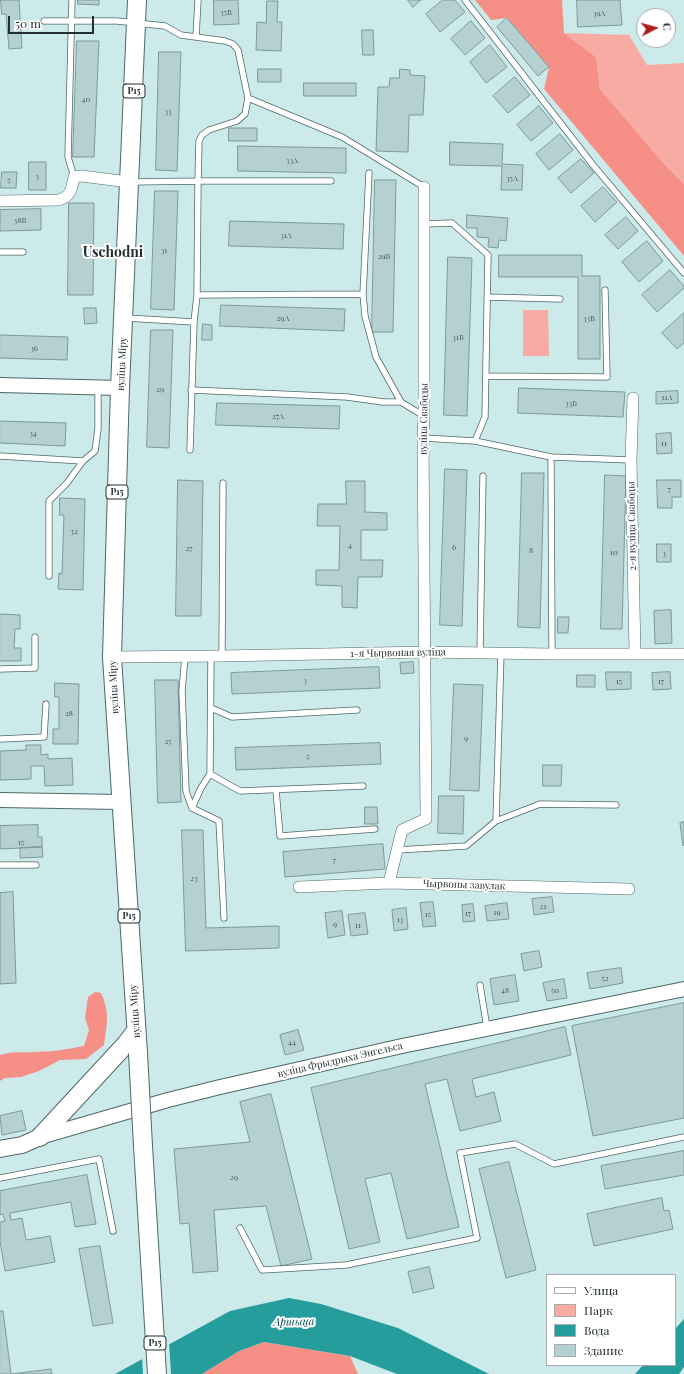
<!DOCTYPE html>
<meta charset="utf-8">
<style>
body{margin:0}
#map{position:relative;width:684px;height:1374px;overflow:hidden;background:#cdeaea;font-family:"Playfair Display",serif}
canvas{display:block}
.legend{position:absolute;left:546px;top:1274px;width:130px;height:92px;box-sizing:border-box;background:#fff;border:1px solid #a7abab;margin:0;padding:5px 7px;list-style:none;font-size:12px;color:#232e2e}
.legend li{display:flex;align-items:center;gap:8px;height:20px}
.legend b{width:20px;border:1px solid #a7abab}
.north{position:absolute;left:636px;top:8px;width:40px;height:40px;box-sizing:border-box;background:#fff;border:1px solid #a7abab;border-radius:50%;rotate:84deg;font-size:11px;font-weight:700;line-height:16px;text-align:center;color:#232e2e}
.north::after{content:'';display:block;margin:auto;width:14px;height:18px;background:#ad1c1d;clip-path:polygon(50% 0,100% 100%,50% 72%,0 100%)}
.scale{position:absolute;left:8px;top:16px;width:86px;height:18px;box-sizing:border-box;border:2px solid #232e2e;border-top:0;padding-left:5px;font-size:12px;line-height:14px;white-space:nowrap;color:#232e2e;-webkit-text-stroke:3px #fff;paint-order:stroke}
</style>
<div id="map">
<canvas width="684" height="1374"></canvas>
<ul class="legend">
<li><b style="height:5px;background:#fff"></b>Улица</li>
<li><b style="height:11px;background:#f8aba2"></b>Парк</li>
<li><b style="height:11px;background:#259d9d"></b>Вода</li>
<li><b style="height:11px;background:#b4d0d0"></b>Здание</li>
</ul>
<div class="north">С</div>
<div class="scale">50 m</div>
</div>
<script>
const ctx = document.querySelector('canvas').getContext('2d');
ctx.lineJoin = 'round';
function paint(path, color) {
  ctx.fillStyle = color;
  ctx.fill(path, 'evenodd');
}
function strokePath(path, color, width, dash) {
  ctx.strokeStyle = color;
  ctx.lineWidth = width;
  ctx.lineCap = dash ? 'butt' : 'round';
  ctx.setLineDash(dash || []);
  ctx.stroke(path);
}
function drawText(font, color, halo, rows, align = 'center') {
  ctx.font = font + ' "Playfair Display",serif';
  ctx.lineWidth = 4;
  ctx.setLineDash([]);
  ctx.textBaseline = 'middle';
  ctx.strokeStyle = halo;
  ctx.fillStyle = color;
  for (const [text, x, y, turn = 0] of rows) {
    ctx.save();
    ctx.translate(x, y);
    ctx.rotate((+turn || 0) * Math.PI / 180);
    ctx.textAlign = isNaN(turn) ? turn : align;
    if (halo) ctx.strokeText(text, 0, 0);
    ctx.fillText(text, 0, 0);
    ctx.restore();
  }
}
paint(new Path2D(`
 M564,33l65,2 18,30 37,-2v121l-18,-18 -66,-77 -4,-32z
 M523,310h25l1,46h-26z`), '#f8aba2');
paint(new Path2D(`
 M475,0h87l2,33 32,24 4,32 66,77 18,18v72l-140,-167 5,-22 -42,-49 -16,2z
 M95,992l6,1c9,19 6,32 3,52l-18,14 -26,1 -21,11 -18,6 -16,1 -5,3v-26c14,-4 20,-2 34,-3 17,0 34,-3 50,-6l5,-16 -4,-12 3,-21z
 M264,1342l86,14 8,18h-156l37,-23z`), '#f69086');
paint(new Path2D(`
 M289,1298l32,6 77,24 91,46h-92l-47,-18 -86,-14 -25,9 -37,23h-87l115,-63z
 M684,1319v48l-5,7h-44l8,-9h32v-36z`), '#259d9d');
paint(new Path2D(`
 M169,1342l2,32h-28l-1,-17z`), '#cdeaea');
const building = new Path2D(`
 M1,0h18l3,48 -13,1 -3,-35h-4z
 M78,0h21v5l-21,-1z
 M214,0h24l1,24 -25,1z
 M408,0h13l-8,7z
 M443,0h12l10,12 -25,20 -14,-18z
 M577,0h43l2,25 -44,2z
 M267,1h11l-1,21h5l-1,29 -25,-1 1,-28 9,1z
 M507,18l42,49 -11,9 -41,-49z
 M471,21l14,17 -20,17 -14,-16z
 M362,30h11l1,25h-11z
 M77,41h22l-5,116h-21z
 M490,45l17,22 -21,16 -16,-21z
 M159,52h22l-4,119 -21,-1z
 M258,69h23v13h-23z
 M400,69l10,1v5l15,1 -2,39h-14l-1,37 -32,-1 2,-64h11l1,-9h9z
 M515,77l15,18 -22,18 -15,-17z
 M304,83h52v13h-52z
 M539,106l14,17 -22,18 -14,-16z
 M229,128h28v13h-28z
 M560,134l13,16 -24,20 -13,-16z
 M450,142l53,2 -1,20 21,1 -1,25h-21l1,-24 -52,-1z
 M238,146l108,2v25l-108,-2z
 M581,159l13,14 -23,20 -13,-15z
 M29,162h17v28h-17z
 M2,172h15l-1,16h-15z
 M375,180h21l-3,152h-21z
 M603,187l14,15 -22,20 -14,-16z
 M155,191h23l-4,119 -23,-1z
 M69,203h25l-1,92h-25z
 M41,209v21l-41,1v-21z
 M467,215l41,3 -2,23 -7,-1 -1,8 -10,-1 1,-9 -12,-1v-9h-10z
 M626,217l12,14 -20,18 -13,-14z
 M230,221l114,3 -1,25 -114,-3z
 M647,241l16,20 -24,21 -17,-20z
 M499,255h83v21h18v83h-22v-82h-79z
 M448,257l24,1 -5,158 -23,-1z
 M670,270l14,16v2l-27,24 -15,-17z
 M221,305l124,4 -1,22 -124,-5z
 M84,308h12l1,15 -12,1z
 M684,313v30l-7,6 -15,-16z
 M203,324l9,1v15h-10z
 M151,330h22l-4,118 -22,-1z
 M0,335l68,2 -1,23 -67,-2z
 M519,388l106,4 -2,25 -105,-4z
 M678,391v12l-22,1v-12z
 M217,403l123,3 -1,23 -123,-4z
 M0,421l66,2 -1,23 -65,-3z
 M671,433l1,20 -15,1 -1,-20z
 M445,469l22,1 -5,156 -22,-1z
 M522,473h22l-4,155 -22,-1z
 M605,475l21,1 -4,153h-21z
 M178,480l25,1 -2,135h-25z
 M657,480h24v17h-9v11h-14z
 M346,481h19v31l22,1v17h-26v30h22l-1,17h-24l-1,31 -15,-1v-21l-26,-1v-15h23l1,-44h-23l1,-22h28z
 M60,498l25,1 -2,91 -25,-1 1,-16 3,1 2,-59h-4z
 M657,544h14v18h-14z
 M671,610l1,33 -17,1 -1,-33z
 M0,614l20,1v14h-5l-1,19h7v13h-21z
 M558,617h11l-1,16h-10z
 M413,662l1,11 -13,1 -1,-11z
 M379,667l1,21 -148,6 -1,-21z
 M606,672h25v17l-24,1z
 M670,672l1,17 -18,1 -1,-17z
 M577,675h18v12h-18z
 M155,680h23l3,122 -23,1z
 M55,683l24,1 -1,60h-25v-15h6v-32h-4z
 M454,684l29,1 -4,106 -29,-1z
 M380,743l1,21 -145,6 -1,-22z
 M26,745h15v10l7,-1v5l24,-1 1,27 -28,1 -1,-20h-13v13l-31,1v-29l26,-1z
 M543,765h19l-1,21h-18z
 M439,796h25l-1,38 -25,-1z
 M365,807h12l1,17h-13z
 M684,822v23l-1,1 -3,-23z
 M38,825v12h4v10l-42,2v-23z
 M182,830h21l3,98 73,-2v22l-93,3z
 M383,844l2,25 -100,8 -2,-25z
 M42,847l1,10 -23,1v-10z
 M13,892l3,91 -16,1v-91z
 M552,897l2,15 -20,3 -2,-16z
 M433,902l3,24 -13,1 -3,-24z
 M507,903l2,16 -22,2 -2,-15z
 M473,904l2,17 -12,1 -1,-17z
 M406,908l2,21 -14,2 -2,-21z
 M342,911l3,24 -17,3 -3,-25z
 M365,913l3,21 -17,2 -3,-21z
 M539,951l3,16 -18,4 -3,-17z
 M621,968l2,15 -33,6 -3,-16z
 M515,975l4,26 -25,4 -4,-26z
 M564,979l3,19 -20,3 -4,-18z
 M684,1003v115l-91,18 -21,-110z
 M565,1027l6,28 -99,24 4,18 18,-5 7,29 -41,10 -13,-52 -22,5 34,143 -52,12 -16,-66 -26,6 15,63 -31,7 -38,-161z
 M298,1030l6,20 -19,5 -5,-20z
 M271,1094l41,165 -31,7 -15,-60 -52,4 4,61 -25,2 -4,-50 -9,1 -6,-75 76,-7 -10,-40z
 M22,1111l4,19 -24,5 -2,-19z
 M684,1151v24l-79,14 -4,-23z
 M509,1162l27,108 -30,8 -27,-109z
 M87,1175l9,49 -21,3 -4,-25 -61,11 1,7 11,-2 4,22 24,-4 5,26 -50,9 -5,-30v-19l5,-1 -2,-7 -3,1v-24z
 M662,1198l2,13 5,-1 4,19 -79,17 -7,-32z
 M100,1246l13,77 -20,3 -14,-77z
 M429,1267l5,21 -21,5 -5,-21z
 M0,1311h3l8,63 40,-5 1,5h-52z`);
paint(building, '#b4d0d0');
strokePath(building, '#7d9898', 1);
const service = new Path2D(`
 M72,0l-4,157 6,20
 M465,0l128,165 91,108
 M44,21h73l48,5 16,9 44,6 8,3 5,6 10,48 -3,16 -8,7 -28,9 -7,5 -3,6 -1,40h133
 M196,37l2,-37
 M248,98l94,39 82,50
 M369,173l-6,121 2,22 11,41 25,45 23,14
 M132,182l66,-1 -1,114 -3,27 -4,128
 M423,224l29,-1 36,32 -3,162 -10,24
 M0,252h23
 M197,295l166,-1
 M487,297l73,2
 M126,318l68,4
 M486,376l121,1 -2,-87
 M191,390l156,7 36,5h18
 M423,438l52,3 76,16 80,3
 M0,456l83,5 12,-10 3,-22v-41
 M551,457l1,197
 M49,576v-75l18,-18 16,-22
 M480,653l3,-177
 M185,656l-3,35 4,100 6,17
 M211,656l-1,118 -9,14 -9,20 27,13 5,97
 M222,656l1,-173
 M0,669l35,-1v-31
 M211,708l21,9 125,-7
 M0,739l44,-2 2,-33
 M210,774l30,17 123,-5
 M276,790l4,46 95,-7
 M496,821l5,-168
 M397,850l69,-4 30,-25 44,-17 76,1
 M0,865h36
 M480,985l7,43
 M0,1178l99,-19 14,72
 M240,1228l22,42 84,-5 131,-27 -17,-85 55,-9 39,20 130,-27`);
const minor = new Path2D(`
 M0,201l59,-1c13,-5 12,-10 15,-23l7,-1 48,6
 M633,398l-2,62 4,193
 M112,657l110,-1 202,-4 128,2h132
 M389,883l13,-53 24,-11 -3,-381 1,-22v-229
 M299,887l90,-4 240,6`);
const tertiary = new Path2D(`
 M0,385l120,3
 M0,800l121,2
 M40,1137l128,-37 52,-13 182,-41 282,-57`);
const secondary = new Path2D(`
 M0,1149l22,-4 18,-8`);
const primary = new Path2D(`
 M137,0l-17,388 -8,269 26,396
 M40,1137l86,-93 10,-13
 M143,1146l14,228`);
strokePath(service, '#4e6867', 7);
strokePath(minor, '#4e6867', 12);
strokePath(tertiary, '#4e6867', 16);
strokePath(secondary, '#4e6867', 18);
strokePath(primary, '#4e6867', 20);
strokePath(service, '#fff', 5.5);
strokePath(minor, '#fff', 11);
strokePath(tertiary, '#fff', 14);
strokePath(secondary, '#fff', 16);
strokePath(primary, '#fff', 18);
const primaryBridge = new Path2D(`
 M138,1053l5,93`);
strokePath(primaryBridge, '#4e6867', 20, []);
strokePath(primaryBridge, '#fff', 18);
drawText('8px', '#475656', null, [
 ["35В",226,12],
 ["39А",599,13],
 ["40",86,99],
 ["33",168,111],
 ["33А",292,160],
 ["3",37,176],
 ["35А",512,178],
 ["5",9,180],
 ["38В",20,220],
 ["31А",286,235],
 ["31",164,250],
 ["29Б",384,256],
 ["29А",283,318],
 ["33В",589,318],
 ["31Б",458,337],
 ["36",34,348],
 ["29",160,389],
 ["11А",667,397],
 ["33Б",571,403],
 ["27А",278,416],
 ["34",33,433],
 ["11",664,443],
 ["7",669,489],
 ["32",74,531],
 ["4",350,545],
 ["6",454,547],
 ["27",189,548],
 ["8",531,550],
 ["10",614,552],
 ["3",664,553],
 ["3",305,680],
 ["15",619,681],
 ["17",661,681],
 ["28",69,713],
 ["9",466,738],
 ["25",168,741],
 ["5",308,756],
 ["15",21,842],
 ["7",334,860],
 ["23",194,878],
 ["21",543,906],
 ["19",497,912],
 ["17",468,913],
 ["15",428,914],
 ["13",400,919],
 ["9",335,924],
 ["11",358,925],
 ["52",605,978],
 ["48",505,990],
 ["50",555,990],
 ["44",292,1042],
 ["29",234,1177]
]);
for (const [x, y, w] of [
 [134,91,22],
 [117,492,22],
 [129,916,22],
 [155,1343,22]
]) {
  const box = new Path2D();
  box.roundRect(x - w / 2, y - 7, w, 14, 3);
  ctx.fillStyle = '#fff';
  ctx.fill(box);
  strokePath(box, '#232e2e', 1);
}
drawText('bold 9px', '#232e2e', null, [
 ["Р15",134,91],
 ["Р15",117,492],
 ["Р15",129,916],
 ["Р15",155,1343]
]);
drawText('10px', '#232e2e', '#fff', [
 ["вуліца Міру",122,364,-87],
 ["вуліца Свабоды",424,419,-89],
 ["2-я вуліца Свабоды",632,526,-91],
 ["1-я Чырвоная вуліца",398,653,-1],
 ["вуліца Міру",114,687,-93],
 ["Чырвоны завулак",464,885,2],
 ["вуліца Міру",135,1011,-94],
 ["вуліца Фрыдрыха Энгельса",340,1060,-13]
]);
drawText('italic 11px', '#0e5050', '#fff', [
 ["Аршыца",294,1322,-1]
]);
drawText('bold 14px', '#232e2e', '#fff', [
 ["Uschodni",113,253]
]);
</script>
